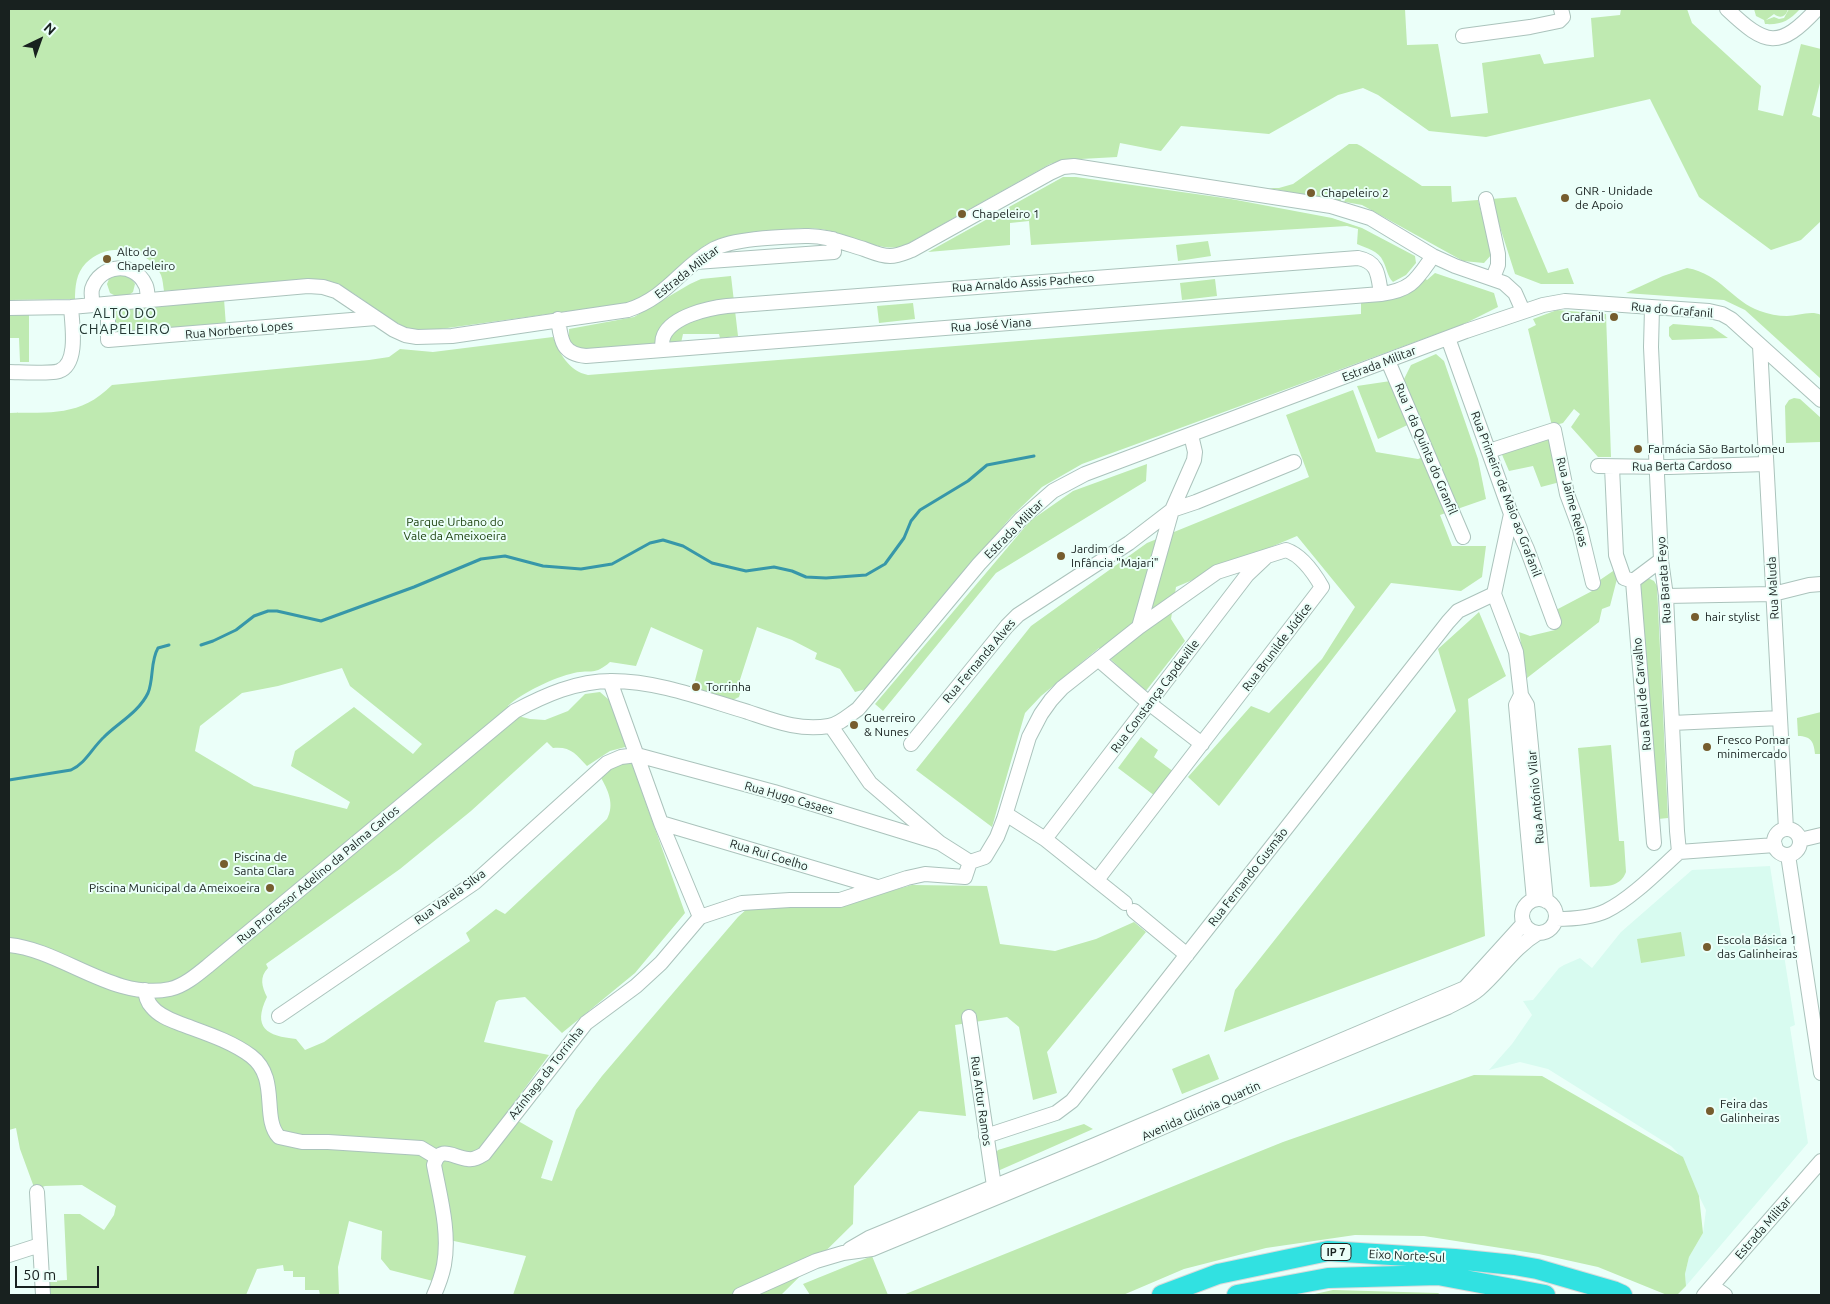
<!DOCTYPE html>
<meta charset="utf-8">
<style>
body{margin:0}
#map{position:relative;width:1830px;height:1304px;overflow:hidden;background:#ebfff9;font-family:Ubuntu,sans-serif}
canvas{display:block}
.frame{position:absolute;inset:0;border:10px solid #18211f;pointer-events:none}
.north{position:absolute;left:15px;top:15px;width:50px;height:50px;-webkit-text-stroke:4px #ebfff9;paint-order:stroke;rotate:42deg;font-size:14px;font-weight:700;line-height:20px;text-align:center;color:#18211f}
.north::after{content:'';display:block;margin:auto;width:18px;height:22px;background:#18211f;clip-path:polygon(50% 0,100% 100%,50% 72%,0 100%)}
.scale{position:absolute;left:15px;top:1266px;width:84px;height:22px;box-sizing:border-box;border:2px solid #18211f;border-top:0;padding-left:6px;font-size:15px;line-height:18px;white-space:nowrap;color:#18211f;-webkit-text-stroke:4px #ebfff9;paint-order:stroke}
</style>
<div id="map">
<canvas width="1830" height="1304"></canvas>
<div class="frame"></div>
<div class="north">N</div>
<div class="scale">50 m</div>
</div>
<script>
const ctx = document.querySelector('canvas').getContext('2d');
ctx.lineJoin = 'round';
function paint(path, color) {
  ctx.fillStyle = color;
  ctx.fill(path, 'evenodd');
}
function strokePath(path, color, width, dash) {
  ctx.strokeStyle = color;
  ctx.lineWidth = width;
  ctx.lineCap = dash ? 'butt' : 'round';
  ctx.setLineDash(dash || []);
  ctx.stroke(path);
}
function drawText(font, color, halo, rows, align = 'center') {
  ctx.font = font + ' Ubuntu,sans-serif';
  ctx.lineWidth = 4;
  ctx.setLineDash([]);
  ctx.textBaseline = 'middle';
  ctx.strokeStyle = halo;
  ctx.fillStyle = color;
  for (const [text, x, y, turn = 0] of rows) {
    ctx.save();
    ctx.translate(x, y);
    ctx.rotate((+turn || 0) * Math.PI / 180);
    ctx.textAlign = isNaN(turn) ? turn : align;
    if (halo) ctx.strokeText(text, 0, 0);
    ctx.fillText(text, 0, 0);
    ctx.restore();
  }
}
paint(new Path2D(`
 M1770,866l25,159 -5,2 18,116 -122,143 -1,-12 4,-17 14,-24 3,-23 -29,-58 -6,-6 -123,-77 -28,-7 -31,8 23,-26 20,-29 -9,-14 10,-1 26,-32 5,-3 16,-7 12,10 29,-36 71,-62z`), '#d8fbf0');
paint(new Path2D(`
 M9,9h1396l2,36 31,-1 13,73 37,-4 -6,-50 58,-9 4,10 50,-7 -3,-39 29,-3 1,-6h66l5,14 69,63 -3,24 25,6 18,-72 20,5v30l-9,36 9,3v103l-20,19 -30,10 -72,-53 -49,-98 -164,38 -57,-6 -51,-36 -15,-7 -25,7 -69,39 -88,-8 -20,25 -41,-8 -3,14 -54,3 -13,4 -148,83c-28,4 -54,-14 -82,-18 -16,-2 -33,1 -49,3 -15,1 -31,1 -46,5 -29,7 -50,36 -73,54 -7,5 -16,8 -24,12l-195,27c-6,0 -13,1 -19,0 -38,-10 -61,-52 -103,-50l-147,11c-1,-5 -1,-11 -3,-16 -13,-28 -54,-34 -75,-12 -10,10 -11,24 -11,36l-66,1z
 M1754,9h34c-2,8 -8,10 -14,5l-8,6 8,-3 5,2 5,-1 5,-9h11c-11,12 -19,16 -35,15l-1,-4 -8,-4z
 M1349,144h8l4,2 61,40h29l1,16 26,-2 14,54 -8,9 -21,-2 -101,-56 -94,-17h11l14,-4z
 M1063,177h13l155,22 101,19 30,10 53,28 1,7 -10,12 -13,7c-6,-6 -6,-14 -10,-21 -4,-10 -17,-13 -26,-17l1,-15 -11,-3 -316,19 -2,-24 -19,2v22l-82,7z
 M1516,197l32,76 20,-5 6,16h-33l-26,-10 -24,-75z
 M1208,241l3,15 -33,5 -2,-16z
 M1687,268c34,6 46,34 73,43 8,3 18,5 27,5 11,0 24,-6 34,-1v64l-76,-69 -21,-10 -98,-7 37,-17z
 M1435,273l59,20 4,14 -34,17 -382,140 -40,23 -30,29 -91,105 -55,68 -11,3 -15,-23 -25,-10 2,-6 -25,-13 -35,-13 -20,62 4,1 -2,7 -8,4 -38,-13 10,-38 -52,-23 -15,39 -26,-4c-16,14 -18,7 -36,11 -19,4 -53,20 -66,33l14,11 8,2 15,1 23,-9 17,-17 15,-2 16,14 13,40 -19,5 -23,15c-11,-12 -17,-20 -34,-18l-6,-6 -76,69 -71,58 -134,95 2,4c-9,9 -6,19 -1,29 -15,31 0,39 29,42l9,11 19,-8 146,-101 -4,-8 30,-24 9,5 102,-95c8,-15 1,-29 -7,-43l23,-15 9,3 53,149 -50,60 -73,60 -37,-36 -26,3 -3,2 -12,40 65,13 -43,59 47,27 -12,37 11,3 24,-71 26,-34 136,-159 10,-9 96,-4 68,-19 75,1 13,58 55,7 41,-12 38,-17 12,10 -99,120 10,41 -24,7 -14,-73 -12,-10 -52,8 11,91 -47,-5 -65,75 -1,38 -72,71h-268l13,-39 -77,-16 -8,4 -8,37 -43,-11 -9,-11 1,-28 -33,-10 -11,46 1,28h-19l-1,-5h-14v-13h-12v-6h-9l-1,-6 -26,4 -11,26h-197v-14l18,-1 -3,-66h16l24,16 10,-15 2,-9 -34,-21 -37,1 -10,4 -15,-41 -4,-21 -7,2v-717c41,-1 71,4 103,-28l257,-25 20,-3 11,-8 33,3 120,-15c6,16 16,34 35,38l773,-61v-15l63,-21 3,2zM342,668l8,18 72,58 -9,10 -59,-47 -59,44 -4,15 59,36 -3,7 -93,-23 -59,-35 5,-25 42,-33 36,-7z
 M115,275c8,0 15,0 20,9l-2,8c-7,6 -15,6 -23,1l-3,-9 2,-5z
 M731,276l7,60 -18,2 -1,-4h-36l-2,9 -97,7 -15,-5v-16l65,-12 56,-33 11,-5z
 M1215,279l2,17 -35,4 -2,-17z
 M224,299l2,27 -105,10 -7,-5 -2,-21z
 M913,303l2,16 -36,4 -2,-17z
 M1557,310l49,4 5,143h-13l-27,-30 9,-13 -6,-5 -11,14 -11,3 -24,-97 8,-4 -3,-6z
 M9,312h20v50h-9l-1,-24h-10z
 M1673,324l39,3 16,11 -56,2 -3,-4v-9z
 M1436,354l8,7 34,98 8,40 -46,16 12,31h34l-4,31 -21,14 -70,-8 -172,223 -31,-29 63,-71 18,7 53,-54 33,-52 -58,-71 -121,51 -5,32 14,22 -40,51 -46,-44 -58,48 -16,17 -33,114 -76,-57 115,-144 116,-83 162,-66 -23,-62 67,-25 23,62 42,7 13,-5 -13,-34 -40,19 -21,-53 47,-7 7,-14z
 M1794,398l6,1 21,19v24l-35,1 -1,-37 4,-6z
 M1545,439l5,2 10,41 -19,5 -8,-21 -24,5 -9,-21z
 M1147,464l-1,17 -150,92 -113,138 -8,-7 155,-183 43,-30z
 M1616,569l2,6 -8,31 -8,3 -3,13 -72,56 -8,-46 11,4 25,-6 1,-20 38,-20 3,-8z
 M1646,577l8,4 3,5 11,232 -10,1 -20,-236z
 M1479,612l27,64 -38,23 17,237 -261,96 11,-42 221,-279 -18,-62z
 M1821,712v42h-6c-1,-12 -4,-18 -17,-18l-1,-18z
 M1141,737l17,13 -4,7 24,18 -19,24 -41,-31z
 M1611,745l8,96h5l2,31c-6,16 -21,14 -36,15l-12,-139z
 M1681,932l4,24 -44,7 -4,-24z
 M1209,1054l10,25 -37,15 -10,-25z
 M1474,1075l68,1 141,81 16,39 4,37 -14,24 -4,17 1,12 -9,9h-10l-69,-28 -59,-13 -115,-18 -69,-1 -89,13 -82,21 -61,26h-220l380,-153z
 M1084,1124l9,5 -93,41 -3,-1 -1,-16 2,-3z
 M872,1256l16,39h-78l-7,-11z
 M1333,1290l105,3 3,2h-131z`), '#bfeab1');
strokePath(new Path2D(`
 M201,645l12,-4 23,-11 18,-14 14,-5h9l44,10 93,-34 67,-28 24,-3 38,10 38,3 31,-5 38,-21 13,-3 20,6 29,17 34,8 28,-4 18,4 14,6 20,1 40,-3 19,-11 19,-26 7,-17 9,-11 48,-29 19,-16 47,-9
 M9,780l62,-10c15,-7 21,-22 33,-33 14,-14 35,-25 44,-44 6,-15 2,-31 10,-45l11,-3`), '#3797a9', 3);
const minor = new Path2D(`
 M1727,9c39,37 52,41 90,0
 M1463,36l67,-9 29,-6 4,-4 -2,-8
 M1486,199l12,55v11l-5,13
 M696,262l138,-10 -1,-13
 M108,304v36l268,-22
 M93,305c-1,-5 -2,-11 -1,-16 8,-25 42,-28 53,-5 3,4 2,11 3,15
 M9,308l62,-1 237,-21 15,1 13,4 58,39 11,5 12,2 35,-1 176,-26c40,-13 53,-43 86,-61 21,-11 67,-12 91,-13 20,-1 39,7 59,13 8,3 17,7 26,7 8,0 14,-3 22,-6l138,-77 13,-6 11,-1 257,40 39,12 63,38 22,10 49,17 11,10 8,18
 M1652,308l-1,39 10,213 5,36 11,235 2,21
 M558,319c3,20 3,35 28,37l795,-62c31,-4 35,-14 52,-38
 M1448,338l63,176 16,35 27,73
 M1760,346l26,483
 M663,350c-1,-5 -1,-11 1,-15 9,-19 45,-27 63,-29l631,-48c21,4 20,18 23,36
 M1388,361l75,176
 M9,372c9,0 44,2 50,-1 20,-7 13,-47 12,-64
 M1489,451l65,-21 13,64 13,35 13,54
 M1598,466l71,1 97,-3
 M1612,467l4,88 8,23 9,3
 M1511,514l-17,80 22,58 5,43 -5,10 18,195
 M1666,596l107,-2 36,-9 12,-1
 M1099,660l51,44 52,40
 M610,681l51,142 39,94
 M1521,695l6,10 19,196
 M1672,723l108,-5
 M831,726l39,57 70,60 30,19
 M911,744l96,-118 11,-11 111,-72 43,-33 24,-8 98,-40
 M1006,814l39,25 80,64
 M661,823l216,64
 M1774 842a13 13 0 1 1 26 0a13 13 0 1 1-26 0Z
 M1045,839l202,-264 18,-17
 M1800,840l21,-5
 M1654,843l-21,-262 28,-21
 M1679,852l96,-7
 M1788,855l33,218
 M970,862l15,-5 12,-20 7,-18 25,-82 12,-23 10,-14 11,-12 77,-61 33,-117 22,-50 1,-8 -4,-17
 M1097,880l225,-293c-8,-14 -21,-32 -36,-37l-69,22 -78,55
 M1522 916a17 17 0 1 1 34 0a17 17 0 1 1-34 0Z
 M1134,911l53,44
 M1556,919c15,0 35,-1 50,-8 25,-12 53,-41 73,-59
 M9,945c53,5 105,56 161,44 14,-3 28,-15 39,-24l306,-254c30,-16 61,-30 97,-30 46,0 92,18 136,31 27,9 51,19 81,14 11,-2 20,-11 29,-17l121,-145 42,-45 32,-28 32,-17 381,-143 77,-26 22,-4 144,10 13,3 9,5 90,81
 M145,990c1,6 2,12 7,17 7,9 19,13 29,17 24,9 50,17 70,32 29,22 10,62 28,81l23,5h26l93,6 15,9
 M279,1016l195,-133 133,-120 14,-6 16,-2 137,37 166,51
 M969,1017l25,169
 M986,1136l70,-23 16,-12 376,-479 10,-11 36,-17
 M37,1192l6,103
 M850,1249l19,-11 226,-93 370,-157 59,-65
 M9,1255l31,-10
 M1712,1286l13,9
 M434,1295c4,-9 8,-20 10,-30 6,-33 -4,-68 -10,-100 6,-21 20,-7 34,-6 6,1 11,-2 16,-5l102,-131 50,-37 25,-23 39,-46 42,-14 48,-3h50l67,-22 18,-4 40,3 5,-15
 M740,1295l76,-34 27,-8 29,-4 227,-94 165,-72 184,-76c11,-6 22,-10 31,-18 21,-18 34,-41 59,-56
 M1704,1295l117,-134`);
const highway = new Path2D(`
 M1162,1295l56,-21 110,-23 127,8 59,6 23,4 76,22 9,4
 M1237,1295l91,-17 110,-3 107,20`);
strokePath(minor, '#abc3bc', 16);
strokePath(highway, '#dadbdb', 22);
strokePath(minor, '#fff', 14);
strokePath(highway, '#31e1e1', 20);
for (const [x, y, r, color] of [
 [1311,193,5,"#765d2e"],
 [1565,198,5,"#765d2e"],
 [962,214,5,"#765d2e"],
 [107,259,5,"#765d2e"],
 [1614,317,5,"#765d2e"],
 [1638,449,5,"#765d2e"],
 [1061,556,5,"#765d2e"],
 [1695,617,5,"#765d2e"],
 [696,687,5,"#765d2e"],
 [854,725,5,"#765d2e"],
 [1707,747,5,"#765d2e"],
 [224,864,5,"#765d2e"],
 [270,888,5,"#765d2e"],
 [1707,947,5,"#765d2e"],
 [1710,1111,5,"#765d2e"]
]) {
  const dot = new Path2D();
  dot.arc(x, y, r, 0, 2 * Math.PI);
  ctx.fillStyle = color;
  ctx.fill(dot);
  strokePath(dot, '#ebfff9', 2);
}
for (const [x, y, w] of [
 [1336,1252,30]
]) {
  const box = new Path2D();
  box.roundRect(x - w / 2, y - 8.5, w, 17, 4);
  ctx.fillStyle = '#ebfff9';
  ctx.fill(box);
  strokePath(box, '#18211f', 1);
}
drawText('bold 11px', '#18211f', null, [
 ["IP 7",1336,1252]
]);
drawText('12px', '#18211f', '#ebfff9', [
 ["GNR - Unidade",1575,191],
 ["de Apoio",1575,205],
 ["Chapeleiro 2",1321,193],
 ["Chapeleiro 1",972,214],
 ["Alto do",117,252],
 ["Chapeleiro",117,266],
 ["Grafanil",1604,317,"right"],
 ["Farmácia São Bartolomeu",1648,449],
 ["Jardim de",1071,549],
 ["Infância \"Majari\"",1071,563],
 ["hair stylist",1705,617],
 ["Torrinha",706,687],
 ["Guerreiro",864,718],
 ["& Nunes",864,732],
 ["Fresco Pomar",1717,740],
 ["minimercado",1717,754],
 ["Piscina de",234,857],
 ["Santa Clara",234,871],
 ["Piscina Municipal da Ameixoeira",260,888,"right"],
 ["Escola Básica 1",1717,940],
 ["das Galinheiras",1717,954],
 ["Feira das",1720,1104],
 ["Galinheiras",1720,1118]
], 'left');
drawText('12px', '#18211f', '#ebfff9', [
 ["Estrada Militar",687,272,-38],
 ["Rua Arnaldo Assis Pacheco",1023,283,-4],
 ["Rua do Grafanil",1672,310,5],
 ["Rua José Viana",991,325,-4],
 ["Rua Norberto Lopes",239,330,-5],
 ["Estrada Militar",1379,364,-21],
 ["Rua 1 da Quinta do Granfil",1426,449,67],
 ["Rua Berta Cardoso",1682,466,-1],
 ["Rua Primeiro de Maio ao Grafanil",1506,494,69],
 ["Rua Jaime Relvas",1572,502,75],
 ["Estrada Militar",1014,529,-45],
 ["Rua Barata Feyo",1664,580,-94],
 ["Rua Maluda",1773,588,-93],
 ["Rua Brunilde Júdice",1277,647,-53],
 ["Rua Fernanda Alves",979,661,-50],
 ["Rua Raul de Carvalho",1642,694,-95],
 ["Rua Constança Capdeville",1155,696,-53],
 ["Rua António Vilar",1536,797,-95],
 ["Rua Hugo Casaes",789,798,16],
 ["Rua Rui Coelho",769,855,17],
 ["Rua Professor Adelino da Palma Carlos",318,875,-40],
 ["Rua Fernando Gusmão",1248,877,-52],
 ["Rua Varela Silva",450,897,-36],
 ["Azinhaga da Torrinha",546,1073,-52],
 ["Rua Artur Ramos",981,1101,82],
 ["Avenida Glicínia Quartin",1201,1111,-24],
 ["Estrada Militar",1763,1228,-49],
 ["Eixo Norte-Sul",1407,1256,3]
]);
drawText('12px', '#193e0a', '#ebfff9', [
 ["Parque Urbano do",455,522],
 ["Vale da Ameixoeira",455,536]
]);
ctx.letterSpacing = '1px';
drawText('14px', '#243833', '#ebfff9', [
 ["ALTO DO",125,313],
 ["CHAPELEIRO",125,329]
]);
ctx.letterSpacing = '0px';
</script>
